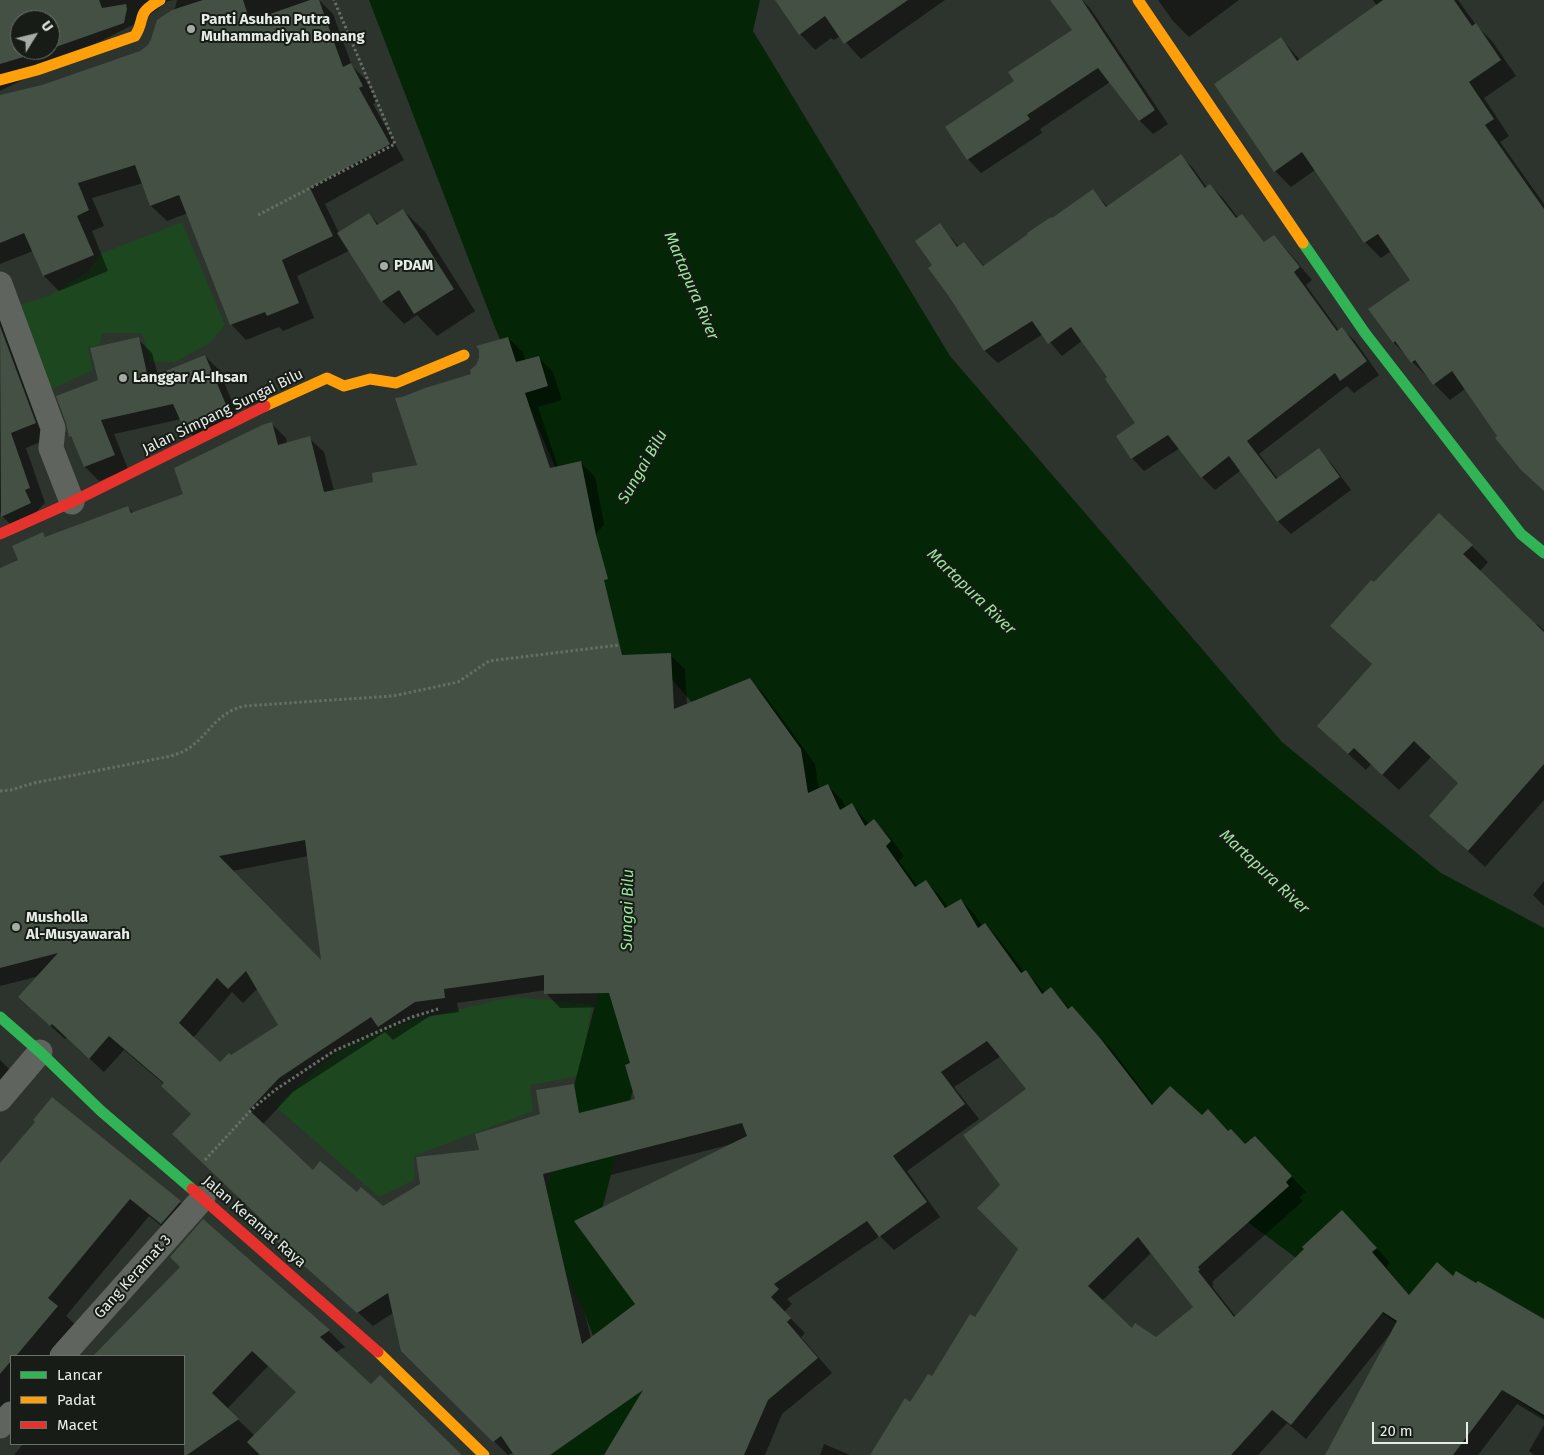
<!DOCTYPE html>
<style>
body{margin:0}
#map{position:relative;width:1544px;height:1455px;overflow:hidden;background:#2d332d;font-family:"Fira Sans",sans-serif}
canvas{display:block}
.legend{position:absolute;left:10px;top:1355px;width:175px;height:90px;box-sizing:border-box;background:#171c17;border:1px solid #6a706a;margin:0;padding:6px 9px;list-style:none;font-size:15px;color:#e6ede6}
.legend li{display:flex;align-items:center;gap:10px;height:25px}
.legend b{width:25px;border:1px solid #6a706a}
.north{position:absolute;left:10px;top:10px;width:50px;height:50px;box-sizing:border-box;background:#171c17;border:1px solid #6a706a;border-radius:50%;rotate:54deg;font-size:14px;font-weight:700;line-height:20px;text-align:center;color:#e6ede6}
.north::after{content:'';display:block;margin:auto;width:18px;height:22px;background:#a5aca5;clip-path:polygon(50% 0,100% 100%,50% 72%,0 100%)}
.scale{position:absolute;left:1372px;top:1422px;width:96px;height:22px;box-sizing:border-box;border:2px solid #e6ede6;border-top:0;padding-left:6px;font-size:15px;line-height:18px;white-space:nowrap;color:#e6ede6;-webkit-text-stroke:4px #171c17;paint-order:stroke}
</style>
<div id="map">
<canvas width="1544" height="1455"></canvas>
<ul class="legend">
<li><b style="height:6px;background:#30b455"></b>Lancar</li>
<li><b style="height:6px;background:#ff9f0a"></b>Padat</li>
<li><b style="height:6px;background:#e5322d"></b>Macet</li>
</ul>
<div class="north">U</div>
<div class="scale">20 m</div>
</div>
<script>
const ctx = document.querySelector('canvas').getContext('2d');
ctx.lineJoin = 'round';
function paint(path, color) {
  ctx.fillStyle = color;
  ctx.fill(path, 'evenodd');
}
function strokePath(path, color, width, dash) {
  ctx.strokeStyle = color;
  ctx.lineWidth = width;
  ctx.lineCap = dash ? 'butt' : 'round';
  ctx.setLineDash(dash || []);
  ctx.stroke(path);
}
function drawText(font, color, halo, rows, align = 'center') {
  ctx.font = font + ' "Fira Sans",sans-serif';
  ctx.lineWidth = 4;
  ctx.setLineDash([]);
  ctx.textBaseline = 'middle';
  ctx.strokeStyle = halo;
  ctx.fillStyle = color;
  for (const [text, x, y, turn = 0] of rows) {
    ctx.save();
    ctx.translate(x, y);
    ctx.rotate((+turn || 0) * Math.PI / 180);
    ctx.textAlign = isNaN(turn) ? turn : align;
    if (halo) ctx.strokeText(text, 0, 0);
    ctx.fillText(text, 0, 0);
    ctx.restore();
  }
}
paint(new Path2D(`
 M182,222l43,103 -15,18 -35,19h-25l-8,-29h-40l-2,12 -12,2 5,23 -45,21 -29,-86 30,-9 39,-25 12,-17z
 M512,997l80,7 -13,72 -49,9 3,26 -119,45v24l-35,17 -104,-91 66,-58 70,-27z`), '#1d481f');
paint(new Path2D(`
 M369,0h391l-7,31 197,325 332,386 159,131 103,55v489l-249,-160 -233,-172 -327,-333 -113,-130 -128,-297z`), '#042606');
paint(new Path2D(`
 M0,0h174l-6,1 -23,18 -145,72v5l42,-10 99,-34 8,-6 8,-24 18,-14 2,-8h142l14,14 19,52 14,14 11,22 -4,2 31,56 -79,44 14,29 30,-19 10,11 24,-15 22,22 50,79 -38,25 -20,-21 -13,9 -22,-23 -33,-50 -52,25 17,42 -31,13 -4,-4 -33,13 -15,-16 -43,-111 -21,8 -16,-15 -8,-23 -51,15 12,28 -12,5 16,40 -49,20 -15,-15 -11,-25 -33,13zM20,20h30v30h-30z
 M777,0h168l-84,59 -21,-23 -6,4 -3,-2 -16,12 -15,-16z
 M1069,0h13l8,8 78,116 -15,10 -13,-13 -30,-39 -70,47 2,4 -61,40 -13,-14 47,-78 59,-51z
 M1158,0h81l-50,37 -16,-16z
 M1373,0h85l18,25 16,16 24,35 -32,22 25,38 -9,6 44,62v286l-45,-53 -34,-48 -15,11 -57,-58 19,-62 -21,-29 -10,7 -16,-16 -50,-72 -24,17 -16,-16 6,-132 19,21 77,-54z
 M1181,156l12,12 14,20 3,-3 13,13 15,20 3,-3 24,28 9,-6 12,12 26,31 -6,5 33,46 3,-2 13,12 24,34 -25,18 -7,-7 -88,68 19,25 41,-29 12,13 20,27 -60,44 -13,-13 -37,-51 -26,20 -13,-13 -22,-29 -36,23 -12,-13 5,-34 -28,-47 -26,-37 -21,16 -19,-22 -45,29 -13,-12 -36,-57 -16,-28 7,-41 19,22 5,-4 21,24 108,-76 15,16z
 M0,306l50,132 -24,10 19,55 -28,28 -15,-15 -2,-4z
 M508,338l15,14 2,9 13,-4 15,15 9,28 -24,7 20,60 23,-4 14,14 14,73 13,44 -4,1 15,61 37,-1 15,14 2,36 63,-25 14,14 51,70 4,26 9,-4 14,14 4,8 6,-3 17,19 5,-3 14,14 16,21 -5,5 19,26 8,-5 14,14 8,12 13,-8 14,15 7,11 3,-2 14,15 25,33 2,-1 19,22 6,-4 19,20 2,-1 14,14 29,32 39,51 48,11 27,16 17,14 23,6 37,40 -7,5 4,4 -91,81 2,3 -2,1 24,31 121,-91 33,37 -4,4 24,29 43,-18 91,42v100l-27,-16 -39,51h-151l63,-121 -84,105 -19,-16 -29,32h-386l39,-52 21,-25 43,-60 45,-69 -18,-64 25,-96 -26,-33 -47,31 25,32 -72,52 33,46 -46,33 -14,-14 -93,63 5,5 -8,8 21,21 -4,4 31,36 -50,41 -17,41h-160l15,-25 -35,25h-69l-2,-3 -6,3 -106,-105 -9,-37 -20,13 -97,-87 3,-3 -87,-122 -28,-30 -40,-34 -20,22 -37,-34 -2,1 -31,-28 5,-35 -39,10v-417l20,-8 23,-27 4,4 81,-31 6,7 51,-19 86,-72 15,15 1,5 22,-5 15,14 10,39 41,-8 43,-17 55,-92zM308,856l14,107 -90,-92zM258,988l22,37 -60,39 -27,-26 39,-46 11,11zM546,990v3l14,15 55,-1 17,57 5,36 -47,12 -2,-13 -14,-14 -33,30 -158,93 -70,-37 -50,-47 30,-32 92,-60 8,8 37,-24 29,-4 -2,-9zM732,1144l-95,161 -46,34 -35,-150zM1152,1252l43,55 -39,32 -24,-9 -30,-29z
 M138,339l14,14 6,23 47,-20 14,14 21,51 -41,21 -14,-14 -4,-9 -67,15 14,35 -29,12 -14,-14 -10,-26 -5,-5 29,-55z
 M1472,546l16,16 -9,10 56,54 2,-2 7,6v170l-59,67 -55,-51 30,-33 -28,-27 -33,34 -28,-26 -5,6 -31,-28 38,-77 -41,-39 42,-42z
 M1544,881v25l-11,-11z
 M0,1060l22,22 -22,27z
 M52,1098l128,104 18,18 -18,21 -31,-25 -83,100 10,9 -27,31h-38v45l-6,7 -5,2v-245l36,-43z
 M203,1221l126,110 16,16 -10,6 36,33 89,69h-446l9,-11h161v-88h-89l87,-89zM269,1365l29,28 -43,43 -28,-27z
 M1544,1425v30h-10l-5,-4z
 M824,1444l26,11h-30z`), '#0007');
strokePath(new Path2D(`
 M621,549l6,86 2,99
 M568,1455l41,-27 19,-37 1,-40 -18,-51 -41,-83 57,-220 1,-49`), '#042606', 58);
paint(new Path2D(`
 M0,0h99l3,8 24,-4 1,5 -3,14 -74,26v-29h-30v30h27l-47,14z
 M203,0h40l7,21 60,-21h9l24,67 8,-4 12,23 -4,2 31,56 -80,44 23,48 -51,24 17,43 -32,13 -2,-4 -35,13 -51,-130 -29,11 -15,-41 -57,18 11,27 -12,6 17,39 -51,21 -19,-43 -24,10v-148l42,-10 98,-34 8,-6 3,-6 6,-19 15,-10z
 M775,0h133l-64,44 -19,-28 -26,19z
 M1050,0h32l73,110 -16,11 -41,-53 -71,47 3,4 -63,41 -22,-33 69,-46 -6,-9 64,-42z
 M1383,0h71l18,26 4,-3 25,37 -32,22 25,37 -9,6 59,84v282l-23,-21 -26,-32 2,-2 -45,-65 -19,14 -18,-25 -4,3 -16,-22 -2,2 -25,-34 42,-29 -32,-46 -14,9 -62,-91 -28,20 -60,-88 67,-47 16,24z
 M1181,154l24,34 5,-4 26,34 6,-4 22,28 10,-7 26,32 -6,5 43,59 5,-4 25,34 -27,20 -5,-8 -88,68 29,38 43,-31 21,29 -63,45 -48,-66 -28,22 -33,-43 -37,24 -15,-23 19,-13 -30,-44 2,-2 -36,-50 -23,17 -16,-23 -48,30 -36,-56 -20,-27 4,-3 -17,-24 25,-18 17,24 7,-5 19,24 45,-32 -1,-1 24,-16 1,1 41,-29 13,18z
 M403,209l51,80 -40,25 -15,-24 -18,12 -44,-69 32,-20 8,12z
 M0,326l36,97 -25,10 19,55 -5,2 6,13 -30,14z
 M139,337l9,41 57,-23 22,52 -43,22 -11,-25 -72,16 14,35 -31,12 -13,-31 -2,1 -3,-14 -10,-27 42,-16 -8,-32z
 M508,337l8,25 23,-6 9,30 -23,7 25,75 31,-7 15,74 12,44 -4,1 18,75 49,-2 3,56 76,-31 51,71 7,44 20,-9 12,26 12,-7 13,23 9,-7 17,22 -5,5 29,41 11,-7 19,28 16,-9 17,29 7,-5 36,50 5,-3 16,24 9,-7 17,22 4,-3 28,32 52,67 18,-19 32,29 6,-6 20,22 3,-2 14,15 10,-8 37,40 -6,6 3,4 -91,81 2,3 -2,1 36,46 70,-68 -2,-2 40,-37 35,38 -5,4 37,43 28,-33 16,14 3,-5 20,12 2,-2 66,38v96l-42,-25 -49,65h-128l72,-134 -14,-9 -92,113 -19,-15 -41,45h-361l35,-57 5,4 18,-28 4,2 38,-62 5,3 43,-68 -41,-41 23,-23 -37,-50 63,-46 -39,-48 -46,31 24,32 -72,52 34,46 -48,35 -12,-16 -93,63 5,5 -8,8 20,21 -4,4 31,36 -50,42 -24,55h-140l39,-65 -93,65h-36l-13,-19 -8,6 -92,-91 -13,-58 -31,20 -83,-74 4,-4 -106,-101 19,-20 -30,-28 3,-3 -55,-47 -20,23 -37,-35 -2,2 -32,-29 40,-44 -58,15v-400l18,-8 -6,-14 31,-14 2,5 83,-31 3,7 52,-19 -9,-26 88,-43 10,-3 6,23 32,-9 14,56 49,-10 -1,-9 45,-8 -22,-67 7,-1 23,-9 46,-14 -1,-4 6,-5 3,-7v-8l-3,-4zM305,840l16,120 -102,-104zM246,971l32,54 -47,30 -2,-2 -9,9 -41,-39 38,-45 11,11zM544,975v19l65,-1 21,70 -5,2 10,34 -56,14 -5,-29 -38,6 4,24 -65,20 4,16 -63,7 4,27 -37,22 -22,-19 -4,5 -37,-31 -7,9 -64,-60 30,-32 92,-61 7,10 37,-25 30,-4 -1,-9zM742,1123l5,13 -173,85 61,83 -53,40 -39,-170zM1138,1237l55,70 -37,30 -21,-14 -3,5 -44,-42z
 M1439,513l34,32 -10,9 81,78v132l-76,87 -39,-35 29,-33 -44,-42 -32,34 -28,-27 -6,6 -31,-28 55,-62 -42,-38 41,-46 3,2z
 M52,1097l129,104 -20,23 -31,-25 -82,99 10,8 -42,50h-5v5l-11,13v-211l35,-41 -2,-2z
 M203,1219l127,111 -10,7 51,47 9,-9 82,80h-202l-13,-13 49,-50 -44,-41 -40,42 27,26 -52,36h-3v-99h-91l87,-89 -10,-10z`), '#445044');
strokePath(new Path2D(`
 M258,215l137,-71 -61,-144
 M0,791l11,-1 23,-7 137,-27c5,-2 10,-3 15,-6 23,-14 28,-36 58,-44l149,-10 65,-14 31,-21 130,-16
 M205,1160l47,-51 23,-19 59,-39 78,-34 26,-8`), '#686d68', 3, [2.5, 2.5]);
strokePath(new Path2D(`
 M0,284l53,144 -2,20 21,54
 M0,1099l40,-47
 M62,1356l141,-158
 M0,1426l11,-12`), '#5f645f', 25);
strokePath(new Path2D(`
 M1303,243l62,90 156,201 23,19
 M0,1017l40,35 61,59 91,78`), '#30b455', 11);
strokePath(new Path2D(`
 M1138,0l165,243
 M0,80l37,-10 98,-34c12,-19 -1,-21 25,-36
 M265,406l62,-28 17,8 26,-7 26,4 68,-28
 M378,1352l106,103`), '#ff9f0a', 11);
strokePath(new Path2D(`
 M0,534l72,-32 193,-96
 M192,1189l186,163`), '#e5322d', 11);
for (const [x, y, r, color] of [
 [191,29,5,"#a5aca5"],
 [384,266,5,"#a5aca5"],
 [123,378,5,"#a5aca5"],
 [16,927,5,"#a5aca5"]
]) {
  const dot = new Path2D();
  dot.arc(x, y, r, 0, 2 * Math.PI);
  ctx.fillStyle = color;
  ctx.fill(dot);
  strokePath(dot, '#171c17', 2);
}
drawText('bold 15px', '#e6ede6', '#171c17', [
 ["Panti Asuhan Putra",201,20],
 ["Muhammadiyah Bonang",201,37],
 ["PDAM",394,266],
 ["Langgar Al-Ihsan",133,378],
 ["Musholla",26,918],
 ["Al-Musyawarah",26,935]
], 'left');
drawText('15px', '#e6ede6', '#171c17', [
 ["Jalan Simpang Sungai Bilu",223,412,-26],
 ["Jalan Keramat Raya",254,1222,41],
 ["Gang Keramat 3",133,1277,-48]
]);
drawText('italic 16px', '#9be69c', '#171c17', [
 ["Martapura River",691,286,67],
 ["Sungai Bilu",643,467,-60],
 ["Martapura River",971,592,44],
 ["Martapura River",1264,872,43],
 ["Sungai Bilu",628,910,-89]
]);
</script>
